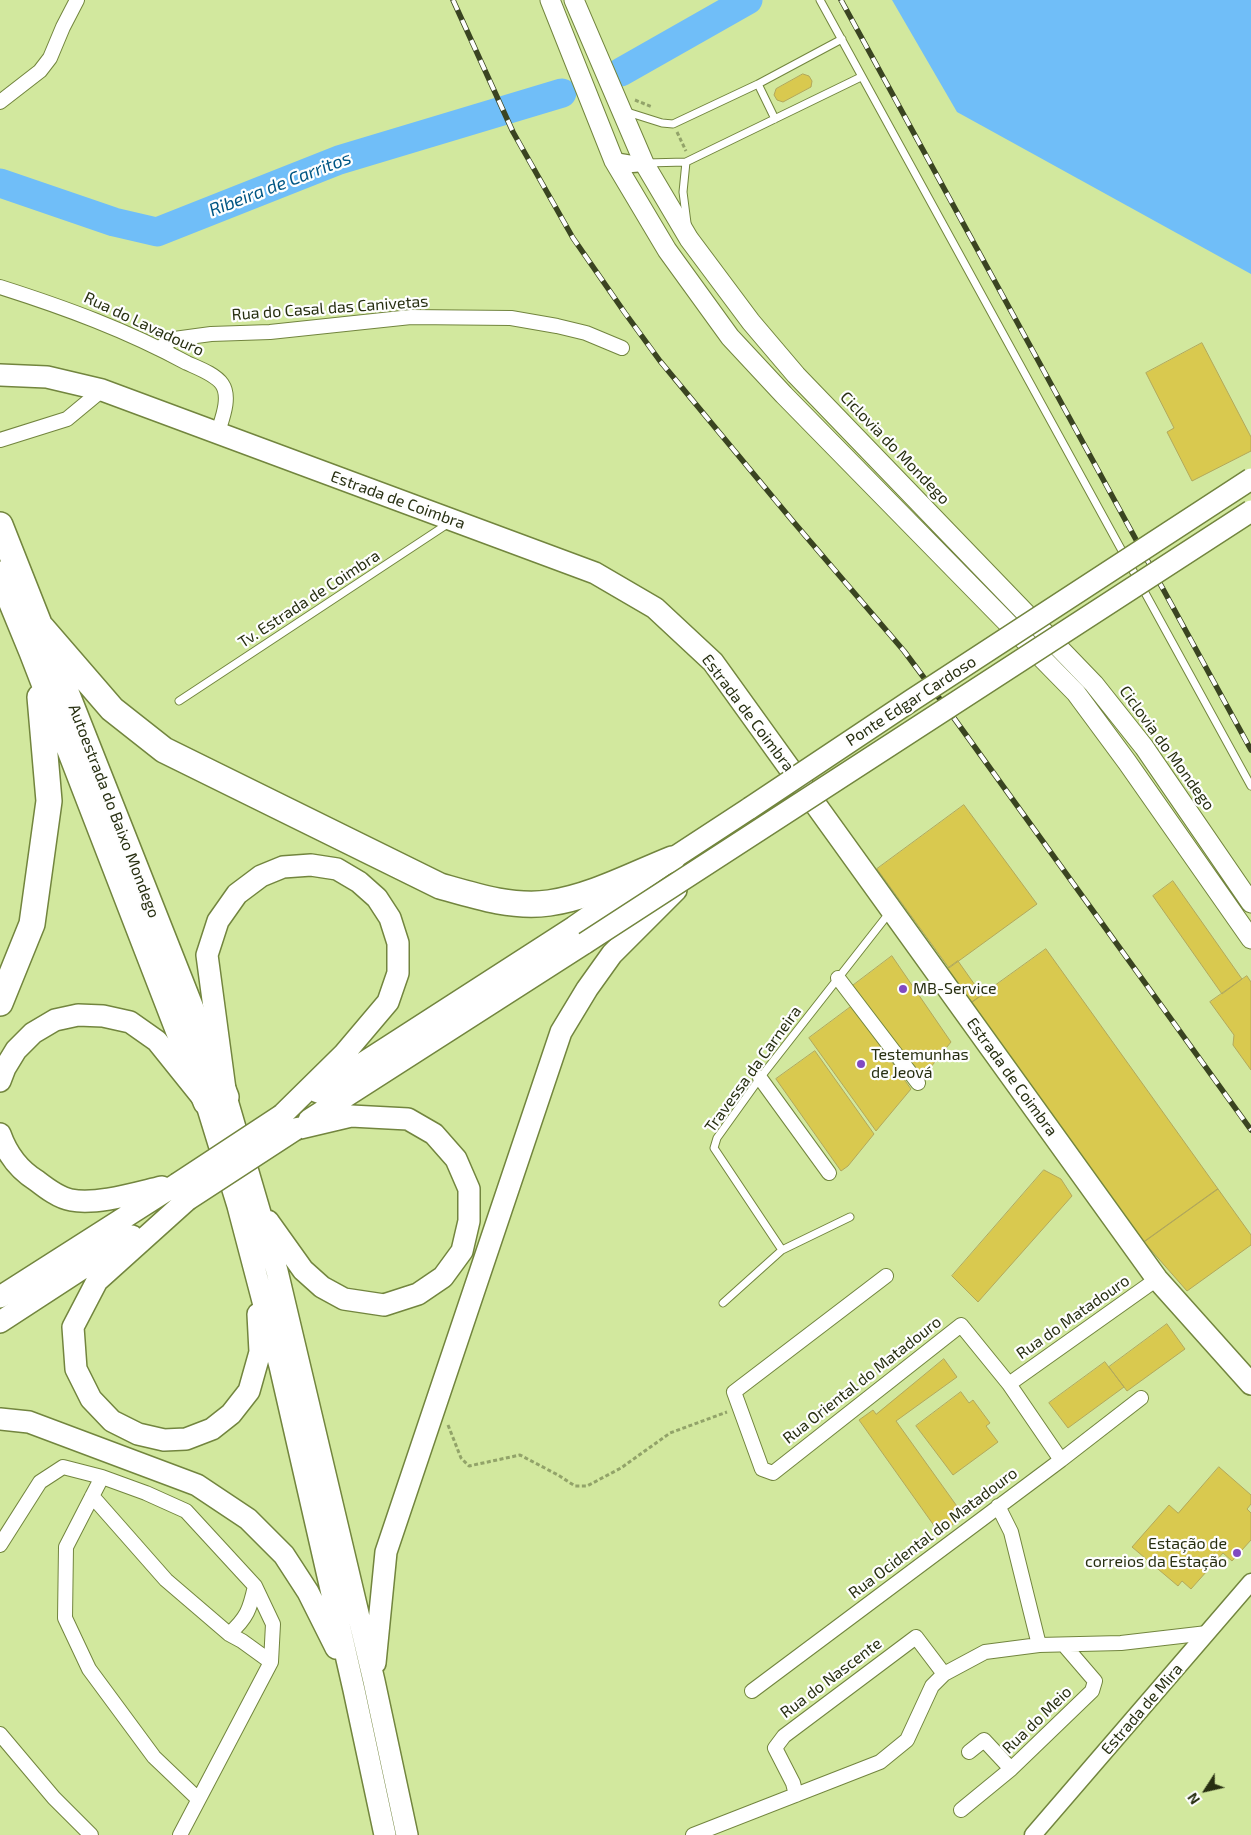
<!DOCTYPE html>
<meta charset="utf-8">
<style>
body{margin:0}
#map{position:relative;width:1251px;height:1835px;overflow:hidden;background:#d2e89e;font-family:"Exo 2",sans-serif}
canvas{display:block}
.north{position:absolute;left:1181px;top:1765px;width:50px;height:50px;-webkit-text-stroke:4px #fefefe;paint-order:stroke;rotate:235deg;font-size:14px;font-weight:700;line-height:20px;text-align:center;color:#272f11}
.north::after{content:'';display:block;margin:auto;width:18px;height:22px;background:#272f11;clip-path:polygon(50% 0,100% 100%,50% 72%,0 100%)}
</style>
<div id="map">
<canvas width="1251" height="1835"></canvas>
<div class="north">N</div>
</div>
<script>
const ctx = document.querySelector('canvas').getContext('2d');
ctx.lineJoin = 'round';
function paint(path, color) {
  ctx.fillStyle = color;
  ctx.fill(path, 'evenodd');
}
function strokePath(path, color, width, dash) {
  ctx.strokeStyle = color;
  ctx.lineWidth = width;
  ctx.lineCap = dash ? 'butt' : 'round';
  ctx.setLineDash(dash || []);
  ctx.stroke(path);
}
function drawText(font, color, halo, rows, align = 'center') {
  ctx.font = font + ' "Exo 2",sans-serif';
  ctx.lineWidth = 4.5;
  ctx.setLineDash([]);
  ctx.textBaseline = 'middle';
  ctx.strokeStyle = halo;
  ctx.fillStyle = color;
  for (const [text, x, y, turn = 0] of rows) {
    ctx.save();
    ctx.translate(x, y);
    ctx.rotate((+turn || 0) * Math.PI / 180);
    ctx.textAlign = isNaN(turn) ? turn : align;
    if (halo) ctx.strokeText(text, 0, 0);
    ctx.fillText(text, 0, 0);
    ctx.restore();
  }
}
paint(new Path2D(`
 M892,0h359v274l-294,-162z`), '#70bef8');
strokePath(new Path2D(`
 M621,72l127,-72
 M0,183l114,39 43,10 182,-72 223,-67`), '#70bef8', 29);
const building = new Path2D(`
 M803,74l6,2 3,5 -1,6 -28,15 -6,-2 -3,-5 2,-6z
 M1202,343l49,94v14l-59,30 -25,-49 7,-4 -28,-55z
 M964,805l73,99 -88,64 -72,-99z
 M1173,881l69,98 -20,15 -69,-98z
 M1046,949l172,240 -74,53 -173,-239z
 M892,956l59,86 -33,41 -67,-96z
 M958,961l24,34 -11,8 -24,-34z
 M1247,976l4,6v88l-18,-25 1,-10 -24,-33z
 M852,1006l59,83 -35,42 -67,-93z
 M815,1051l59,83 -26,32 -7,5 -65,-92z
 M1044,1170l17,9 11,17 -94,106 -26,-26z
 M1218,1189l33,46v10l-64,46 -43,-49z
 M1167,1324l18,25 -58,42 -18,-24z
 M944,1359l13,18 -61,44 68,95 -24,18 -81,-114 14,-10 3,4z
 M1105,1362l19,25 -56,41 -19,-25z
 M961,1392l8,11 4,-3 17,23 -4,3 12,16 -45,33 -37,-49z
 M1219,1467l32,28v9l-4,5 4,4v27l-19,21 -9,-8 -32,36 -9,-8 -4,5 -46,-39 37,-42 9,8z`);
paint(building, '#d9c94f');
strokePath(building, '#b2a85b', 1);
const service = new Path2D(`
 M820,0l431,786
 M758,84l17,35
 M624,111l38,12 11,1 85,-40 84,-45
 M686,162l-3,30 4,31
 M646,163l40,-1 175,-85
 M179,701l270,-178
 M782,1250l-68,-102 3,-10 43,-60 130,-166
 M723,1303l59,-53 68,-33`);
const minor = new Path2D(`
 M0,102l40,-31 10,-13 13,-31 14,-27
 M0,287c66,21 126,43 187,76 11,5 28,11 35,21 9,13 0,35 -4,48
 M159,348l15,-9 37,-5 59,-2 141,-15 100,1 46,8 29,7 36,15
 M0,440l67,-21 35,-29
 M838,978l80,105
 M760,1078l69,95
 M1009,1384l148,-105
 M1061,1460l80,-62
 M102,1477l-36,70 -1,71 24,51 65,88 44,42
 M92,1496l74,84 63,54 13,7 29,21
 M998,1506l13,26 28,113
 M0,1545l40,-63 23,-15 39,10 44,16 40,18 69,75 18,38 -2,38 -91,173
 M229,1634c18,-16 21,-25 26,-48
 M752,1691l309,-231 -52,-76 -48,-59 -188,148 -11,-4 -28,-77 152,-116
 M0,1734l54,64 37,37
 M969,1752l15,-12 27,29
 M796,1795l-3,-12 -18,-35 9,-12 132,-99 28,37
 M961,1810l50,-41 81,-78 3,-10 -31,-36
 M693,1835l187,-73 27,-22 25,-54 12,-12 41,-22 54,-7 82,-2 86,-10`);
const tertiary = new Path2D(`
 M614,161l18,3 12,-1
 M1033,1835l218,-253`);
const secondary = new Path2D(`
 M550,0l64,161 53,89 63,87 54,58 292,298 51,69 124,177
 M574,0l70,163 45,76 62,83 45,53 298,309 50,63 107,156`);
const primary = new Path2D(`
 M0,375l47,2 55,13 493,183 60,35 58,54 444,617 94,105
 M0,1081l5,-13 11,-18 17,-17 22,-13 23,-5 25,1 27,6 27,19 49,61 32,104 42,160 74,324 31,145
 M318,1092l256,-165 98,-68 78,-51
 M282,1115l62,-61 44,-52 10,-29v-30l-8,-25 -13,-20 -18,-16 -22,-13 -26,-4 -28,2 -22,9 -24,18 -19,27 -11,34 19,142 51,174 97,410 33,154
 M309,1120l276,-177
 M0,1134c7,20 19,36 37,47 9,7 22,17 34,19 26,5 65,-7 91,-13
 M187,1200l-90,81 -24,46 3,42 15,30 21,22 26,13 26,6 22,-1 26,-10 19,-15 18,-23 11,-39 -2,-38
 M268,1221l35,49 19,17 22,12 40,6 34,-11 25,-17 19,-26 7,-30v-32l-13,-30 -22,-25 -26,-15 -57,-3 -55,13
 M0,1297l177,-113
 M0,1322l132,-86
 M0,1419l29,3 168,63 51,34 36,36 24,37 28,56
 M375,1663l11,-111 175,-520 26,-43 25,-35 64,-64`);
const motorway = new Path2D(`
 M0,525l226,572
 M0,574l32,78 174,450
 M42,628l70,81 52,41 276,136c35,10 72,22 109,17 42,-6 83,-28 123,-44
 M0,1003l32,-79 17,-123 -9,-104`);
strokePath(service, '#72853e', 9);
strokePath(minor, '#72853e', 16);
strokePath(tertiary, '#72853e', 19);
strokePath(secondary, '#72853e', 21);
strokePath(primary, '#72853e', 24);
strokePath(motorway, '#72853e', 28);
strokePath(new Path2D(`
 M635,100l17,7
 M677,132l9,19
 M448,1425l13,33 8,8 51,-11 38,20 17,11h12l34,-18 49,-35 57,-21`), '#92a369', 3, [4, 2.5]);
strokePath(service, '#fff', 7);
strokePath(minor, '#fff', 14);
strokePath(tertiary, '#fff', 16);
strokePath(secondary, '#fff', 19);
strokePath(primary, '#fff', 21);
strokePath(motorway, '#fff', 25);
const rail = new Path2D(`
 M453,0l60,132 60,106 52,75 35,48 131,158 113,132 47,63 300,416
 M841,0l410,750`);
strokePath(rail, '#3a4421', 5.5);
strokePath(rail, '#fefefe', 4, [11]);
const primaryBridge = new Path2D(`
 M750,808l162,-108 339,-221
 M585,943l666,-432
 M177,1184l105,-69
 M187,1200l109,-71`);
strokePath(primaryBridge, '#72853e', 24, []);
strokePath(primaryBridge, '#fff', 21);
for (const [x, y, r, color] of [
 [903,989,5,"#814ac1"],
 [861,1064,5,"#814ac1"],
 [1237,1553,5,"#814ac1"]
]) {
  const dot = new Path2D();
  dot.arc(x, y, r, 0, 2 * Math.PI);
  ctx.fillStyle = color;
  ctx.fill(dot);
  strokePath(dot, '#fefefe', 2);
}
drawText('16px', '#272f11', '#fefefe', [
 ["Rua do Casal das Canivetas",330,308,-4],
 ["Rua do Lavadouro",144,324,25],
 ["Ciclovia do Mondego",895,448,46],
 ["Estrada de Coimbra",398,500,20],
 ["Tv. Estrada de Coimbra",309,599,-33],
 ["Ponte Edgar Cardoso",911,701,-33],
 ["Estrada de Coimbra",748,713,53],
 ["Ciclovia do Mondego",1167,748,54],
 ["Autoestrada do Baixo Mondego",114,811,69],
 ["Travessa da Carneira",753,1069,-54],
 ["Estrada de Coimbra",1012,1077,54],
 ["Rua do Matadouro",1073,1317,-35],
 ["Rua Oriental do Matadouro",862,1380,-38],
 ["Rua Ocidental do Matadouro",933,1533,-37],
 ["Rua do Nascente",831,1678,-37],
 ["Estrada de Mira",1142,1709,-49],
 ["Rua do Meio",1037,1720,-44]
]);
drawText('16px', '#272f11', '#fefefe', [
 ["MB-Service",913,989],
 ["Testemunhas",871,1055],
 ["de Jeová",871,1073],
 ["Estação de",1227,1544,"right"],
 ["correios da Estação",1227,1562,"right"]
], 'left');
drawText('italic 18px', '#005684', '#fefefe', [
 ["Ribeira de Carritos",280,184,-21]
]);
</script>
